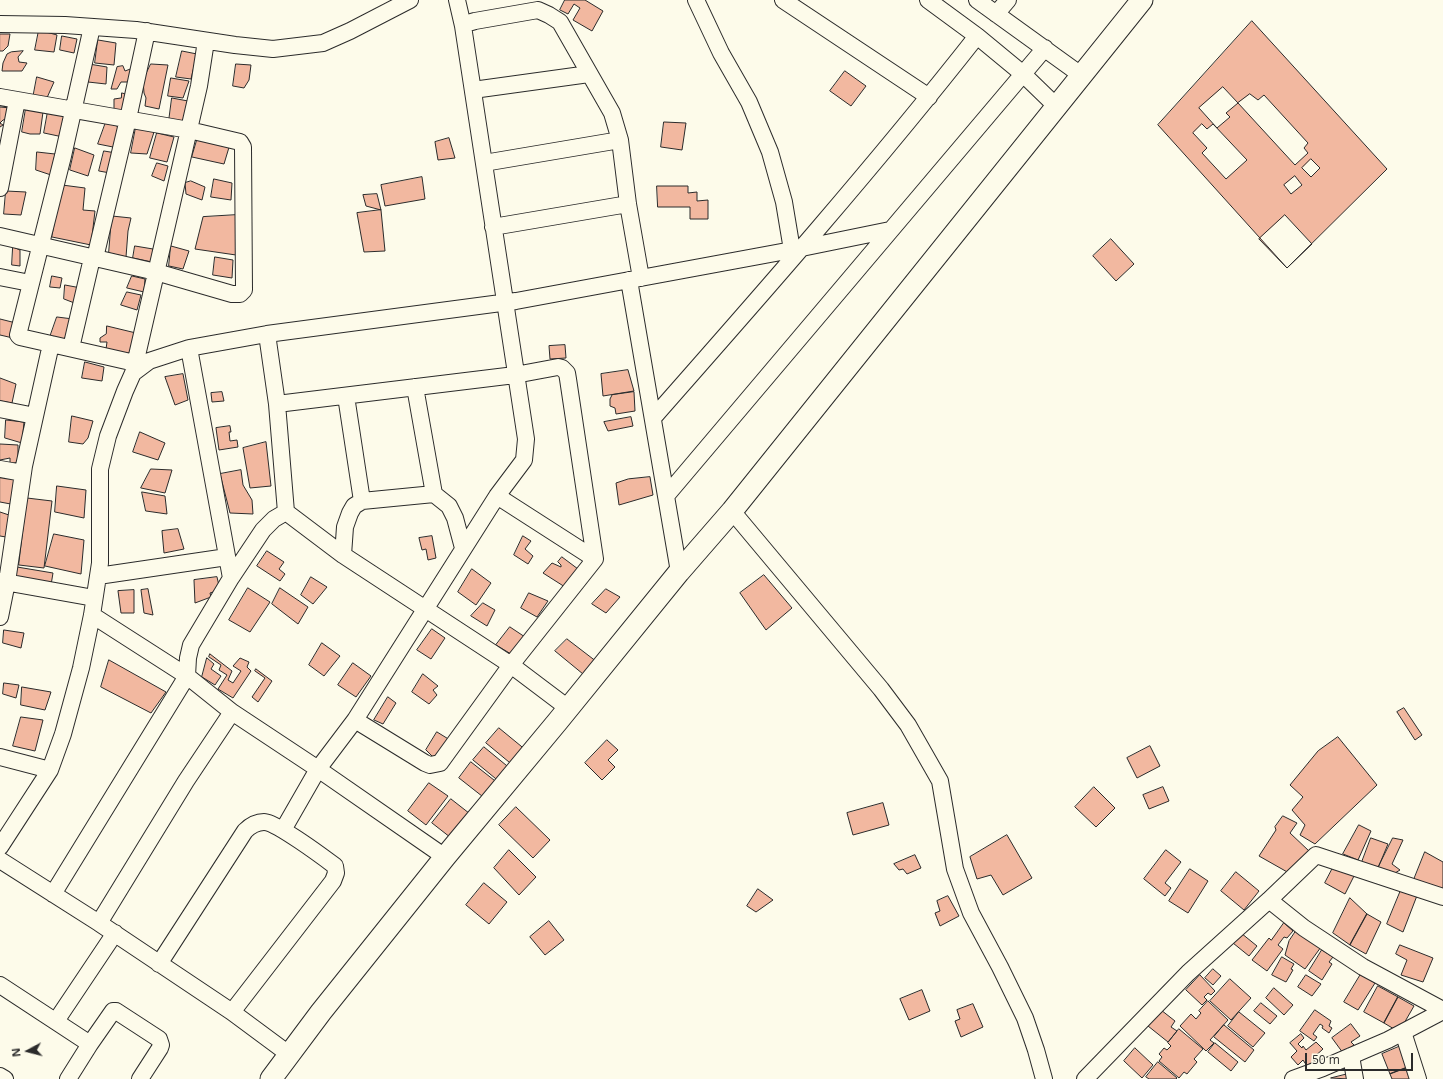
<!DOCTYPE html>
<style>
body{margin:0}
#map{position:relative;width:1443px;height:1079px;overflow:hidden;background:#fdfbea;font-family:"Open Sans",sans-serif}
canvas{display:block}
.north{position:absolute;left:8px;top:1031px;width:40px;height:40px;-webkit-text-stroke:3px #fdfbea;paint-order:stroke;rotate:263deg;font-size:11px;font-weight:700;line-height:16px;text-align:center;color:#2b2b2b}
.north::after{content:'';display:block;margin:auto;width:14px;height:18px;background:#2b2b2b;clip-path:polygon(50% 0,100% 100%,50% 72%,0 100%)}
.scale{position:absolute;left:1305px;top:1053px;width:108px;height:18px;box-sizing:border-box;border:2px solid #2b2b2b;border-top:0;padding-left:5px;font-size:12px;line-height:14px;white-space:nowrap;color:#2b2b2b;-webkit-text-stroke:3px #fdfbea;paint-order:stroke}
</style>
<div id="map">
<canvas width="1443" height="1079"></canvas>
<div class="north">N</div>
<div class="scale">50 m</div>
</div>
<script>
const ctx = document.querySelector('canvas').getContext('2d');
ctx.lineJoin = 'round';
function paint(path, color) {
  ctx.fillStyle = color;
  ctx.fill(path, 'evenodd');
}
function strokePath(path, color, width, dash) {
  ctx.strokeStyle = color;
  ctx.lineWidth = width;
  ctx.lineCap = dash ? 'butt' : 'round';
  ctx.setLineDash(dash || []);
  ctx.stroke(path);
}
const building = new Path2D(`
 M565,0h20l18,11 -11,20 -19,-11 7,-12 -6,-4 -6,10 -8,-4z
 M1252,21l135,148 -100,99 -129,-143z
 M39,30l18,5 -3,17 -19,-2z
 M0,34h10l-2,12 -5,5h-3z
 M62,36l15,3 -3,14 -14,-3z
 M98,40l18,3 -2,22 -19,-2z
 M23,51l-5,6 1,5 8,1 -5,8h-20l1,-8 4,-9 4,-2z
 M182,51l15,3 -6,25 -15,-2z
 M89,64l18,3 -1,17 -18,-2z
 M151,64l17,1 -9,44 -14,-3 1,-8 -2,-5 -1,-13z
 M236,64l15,1 -2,15 -5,8 -11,-2z
 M123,66l2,5 8,-3 -4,14h-8l-4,7h-6l6,-22z
 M845,71l21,15 -15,20 -21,-15z
 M37,77l17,5 -8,18 -13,-2z
 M171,78l18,3 -6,17 -15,-2z
 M1223,87l15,16 -12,10 4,4 -13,11 -18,-20z
 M122,93l7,2 -4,17 -11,-2v-11l7,-1z
 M1250,94l8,6 6,-5 44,48 -4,5 4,5 -13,12 -57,-62z
 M172,98l16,3 -4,23 -15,-3z
 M0,107l11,1 -2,10 -6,2 -3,3 3,2 -3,2z
 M26,108l17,4 -3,22h-10l-8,-2z
 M48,111l20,4 -5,22 -19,-4z
 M106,122l16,6 -4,20 -20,-4z
 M664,122l22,1 -4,27 -21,-3z
 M1202,124l5,5 6,-5 34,36 -21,19 -24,-26 5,-5 -14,-15z
 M136,127l18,5 -7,22 -16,-1z
 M157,133l17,4 -7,25 -17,-4z
 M198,137l32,7 -6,20 -32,-7z
 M449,138l6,20 -17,2 -3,-18z
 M75,148l19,7 -6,21 -18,-6z
 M104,151l12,2 -6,20 -11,-2z
 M37,152l18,2 -4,21 -15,-5z
 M1311,159l9,9 -9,9 -9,-9z
 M157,163l11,3 -4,15 -12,-5z
 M1295,176l7,9 -11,9 -7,-9z
 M422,177l3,22 -40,7 -4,-21z
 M214,179l18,4 -1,17 -20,-3z
 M191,181l14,6 -3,13 -16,-6 -1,-11z
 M62,185l23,3 -2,22 12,1 -4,34 -39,-8z
 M657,186h31v7l9,-1v9l11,-1v19h-18v-12h-32z
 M6,191l20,1 -5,23 -17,-1z
 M377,194l4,16 -15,-4 -3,-11z
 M381,210l4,41 -21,1 -7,-39z
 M237,215l-1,40 -41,-6 8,-32z
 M1285,215l27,29 -25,24 -28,-29z
 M112,216l19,2 -3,13 -2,26 -17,-4z
 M1111,239l23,25 -18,17 -23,-25z
 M135,246l18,3 -1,13 -19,-4z
 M171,246l18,5 -6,18 -14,-3z
 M13,247l7,3v16l-8,-1z
 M215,257l18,3 -1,18 -19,-3z
 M52,276l10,2 -2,10 -10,-1z
 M132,276l13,3 -1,13 -17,-4z
 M65,285l16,3 -4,16 -13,-5z
 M127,292l14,3 -4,15 -16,-5z
 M57,317l16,2 -4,24 -19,-6z
 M0,319l16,4 -3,15 -13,-3z
 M107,326l29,7 -6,21 -24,-5 1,-7h-7v-4l6,-4z
 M565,345l1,13 -16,1 -1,-13z
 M85,362l19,5 -2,14 -20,-3z
 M628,370l6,21 -31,5 -2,-22z
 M183,374l5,26 -13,5 -10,-28z
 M0,378l16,6 -4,19 -12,-2z
 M222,392l2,9 -12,1 -1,-9z
 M634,392l1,19 -19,3 -1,-6 -5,-2v-7l2,-4z
 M72,416l21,5 -5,17 -5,6 -14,-2z
 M631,417l2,9 -25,5 -4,-9z
 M6,420l18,2 -2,21 -17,-5z
 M230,426l1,6h-2l1,9 7,-1 1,7 -19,3 -3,-22z
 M140,432l25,11 -7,17 -25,-8z
 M266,442l5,44 -21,2 -7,-40z
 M0,444l18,1v17l-8,2v-6l-10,2z
 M151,469l21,1 -7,23 -24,-5z
 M241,470l2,15 9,15 1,14 -23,-1 -10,-39z
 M0,474l21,4 -5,27 -16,-3z
 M650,477l3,18 -34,10 -3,-22 12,-4z
 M57,486l29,4 -2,28 -29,-6z
 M142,492l23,4 2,18 -21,-3z
 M27,498l25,3 -8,67 -25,-3z
 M0,512l9,3 -3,22 -6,-1z
 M178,529l6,20 -20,4 -2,-22z
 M54,534l30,6 -3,34 -36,-8z
 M432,536l4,22 -8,2 -2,-11 -4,1 -3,-12z
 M523,536l8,5 -6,8 8,7 -5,8 -14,-9z
 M267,551l17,11 -5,7 6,5 -5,7 -23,-15z
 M562,557l16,12 -13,18 -22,-14 9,-10 9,4v-2l-3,-3z
 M17,567l36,6 -2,12 -35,-5z
 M472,569l19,14 -15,22 -18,-13z
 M764,575l28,33 -26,22 -26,-37z
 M217,577l3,13 -10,3 1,4 -16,6 -1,-23z
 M311,577l16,10 -14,17 -12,-9z
 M248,588l22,14 -20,30 -21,-12z
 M280,588l28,19 -10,17 -26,-20z
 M148,589l5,26 -9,-2 -3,-23z
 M606,589l14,8 -14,16 -14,-9z
 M134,590v23h-13l-3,-22z
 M529,593l19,8 -11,16 -16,-9z
 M483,603l12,7 -8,16 -16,-10z
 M510,627l15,10 -14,17 -15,-9z
 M432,629l13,9 -14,21 -14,-9z
 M4,630l20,3 -3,15 -18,-5z
 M567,639l30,23 -14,12 -28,-23z
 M322,643l18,13 -16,20 -15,-11z
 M210,654l22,17 -4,9 5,3 8,-12 -8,-5 7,-8 9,4 -2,5 4,4 -18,27 -15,-9 9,-14 -8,-5 2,-5 -12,-8z
 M207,658l7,6 -3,5 10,7 -6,9 -13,-8z
 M109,660l57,32 -15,21 -50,-26z
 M353,663l18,13 -15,21 -18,-12z
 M256,669l16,12 -14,21 -6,-5 13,-19 -10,-7z
 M423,674l15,12 -5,4 4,5 -8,9 -17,-12z
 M4,683l15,2 -3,13 -13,-4z
 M22,687l29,5 -6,18 -24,-5z
 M388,697l8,6 -13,21 -9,-4z
 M1404,708l18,27 -7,5 -18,-28z
 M21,717l22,3 -8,31 -22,-5z
 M499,728l28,23 -12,16 -29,-24z
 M437,732l13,8 -16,18 -8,-8z
 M1338,737l39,48 -62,59 -15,-9 5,-10 -13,-15 11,-13 -13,-12 28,-34z
 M607,740l11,10 -10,10 7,7 -13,13 -17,-17z
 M1150,746l10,20 -23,12 -10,-20z
 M484,747l28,23 -11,13 -28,-23z
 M471,762l28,22 -12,16 -28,-22z
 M429,783l19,13 -22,29 -18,-14z
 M1094,787l21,21 -19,19 -21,-20z
 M1163,787l6,14 -20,8 -6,-14z
 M451,799l23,18 -19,24 -23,-18z
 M883,803l6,22 -36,10 -6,-22z
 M516,807l34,33 -17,18 -34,-33z
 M1283,816l14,7 -7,10 19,18 -20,22 -30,-17 17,-26 -1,-3z
 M1359,825l12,6 -13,29 -15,-6z
 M1007,835l25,43 -29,17 -12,-20 -14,4 -7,-22z
 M1371,838l17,6 -10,24 -16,-6z
 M1393,838l10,2 -11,24 8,6 -5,3 -17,-5z
 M509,850l27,27 -17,18 -25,-27z
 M1166,850l15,12 -16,21 6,5 -6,8 -21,-17z
 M1425,852l18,10v27l-30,-7z
 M915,855l6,13 -14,6 -4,-5 -4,1 -5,-6z
 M1336,862l20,10 -11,22 -20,-11z
 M1190,869l18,12 -20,32 -19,-12z
 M1236,872l23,19 -15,19 -23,-19z
 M484,883l23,19 -18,22 -23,-19z
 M758,889l15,11 -17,12 -9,-6z
 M1401,890l17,3 -15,39 -16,-8z
 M948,896l11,20 -19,10 -5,-13 5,-2 -3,-10z
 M1350,898l17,16 -17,31 -17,-12z
 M1367,914l14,8 -15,32 -16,-9z
 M549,921l15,19 -19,15 -15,-18z
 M1284,923l9,8 -6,7 -3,-1 -6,8 5,4 -16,22 -15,-11 17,-22 2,2z
 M1296,931l25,16 -16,22 -20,-14 4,-14z
 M1241,933l16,13 -8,10 -16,-13z
 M1400,945l33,13 -10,24 -22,-7 6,-15 -11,-6z
 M1322,950l11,7 -4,5 3,2 -10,16 -13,-9z
 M1282,957l12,7 -3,5 2,1 -7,12 -14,-7z
 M1213,969l8,7 -8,9 -8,-7z
 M1361,974l14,9 -17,27 -14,-8z
 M1200,975l15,16 -4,4 -3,-2 -4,4 3,3 -5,5 -16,-15z
 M1306,975l15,9 -9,12 -14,-9z
 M1230,979l21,19 -20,22 -21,-19z
 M1378,986l20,11 -14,26 -20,-11z
 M1274,988l19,17 -9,10 -18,-17z
 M922,990l8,21 -21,9 -9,-21z
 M1398,997l16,9 -15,26 -15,-9z
 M1208,1001l20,19 -18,20 4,3 -8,8 -26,-25 11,-12 5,5 5,-6 -2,-2z
 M1261,1003l16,13 -7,8 -16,-13z
 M973,1004l10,23 -22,10 -6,-16 5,-2 -3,-9z
 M1161,1010l14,11 -4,6 6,4 -9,11 -20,-16z
 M1315,1010l16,11 -2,5 3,2 -3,5 -7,-5 1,-2 -3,-2 -7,10 4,3 -3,4 -14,-10z
 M1239,1012l26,21 -12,14 -25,-21z
 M1351,1024l9,12 -9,6 3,3 -11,8 -11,-15z
 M1224,1025l30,25 -9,12 -31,-25z
 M1179,1029l24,20 -9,10 3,3 -10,12 -3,-2 -5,6 -20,-17 3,-4 -3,-3 5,-6 3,2 4,-4 -3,-3z
 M1301,1034l3,4 -6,6 4,4 1,-2 3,4 10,-8 7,7 -10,9 2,2 -8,6 -4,-6 -5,5 -7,-8 6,-6 -7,-8z
 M1215,1043l23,19 -7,9 -23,-19z
 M1403,1045l8,21 -21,8 -8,-20z
 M1135,1048l18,17 -11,13 -18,-17z
 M1158,1062l19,16 -1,1h-27l-3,-2z
 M1411,1066l5,13h-24l-2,-5z
 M1348,1074l1,5 -18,-1z`);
paint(building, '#f2b8a0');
strokePath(building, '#2b2b2b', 1);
const minor = new Path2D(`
 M457,0l6,26
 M696,0l25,53 28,49 21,50 14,50 8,48
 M783,0l146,97
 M928,0l49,36 46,38 33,32
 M977,0l104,75
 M996,14l12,-14
 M0,24l65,1 71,5 99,15 38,4 50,-6 27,-12 60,-31
 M92,27l-29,129 -45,179 2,2 115,26
 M473,90l116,-16
 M0,97l189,33 51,12 3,5 1,143 -4,4h-8l-76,-22 -156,-36
 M484,163l136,-23
 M0,188l17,-88
 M493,227l135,-23
 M95,258l33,-139 19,-88
 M0,277l30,6
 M629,280l50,292
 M267,334l10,70 9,108 57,43 168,110 57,43
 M71,348l21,-90
 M189,348l42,230
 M133,373l16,-12 40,-13 78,-14 249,-33 276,-51 98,-20
 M415,387l19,107
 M346,396l16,105
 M277,404l238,-29 43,-8 4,1 5,5 1,6 27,180 -84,106 -71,98 -10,2 -5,-2 -70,-43
 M0,409l35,7
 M653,418c111,-126 221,-251 324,-382
 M0,469l23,4
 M497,496l98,63
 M666,496l379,-448
 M732,511l149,178 27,36 32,56 15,88 16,44 29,54 25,51 11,32 8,29
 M343,555l2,-28 5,-14 4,-7 8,-5 72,-7 15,12 6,12 8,30
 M98,576l129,-19
 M0,581l94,17
 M92,615l95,61 45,36 86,57 127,88
 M0,617l7,-35 17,-116 27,-122
 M0,757l50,13
 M283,830l35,-61 37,-49 142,-224 27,-36 2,-21 -63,-413 5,-3 7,-2 63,-11 11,5 11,7 52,91 8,27 8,64 13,74
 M0,847l50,-77 13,-36 18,-66 11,-53 8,-52v-94l8,-33 17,-45 8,-18 66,-287 7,-45
 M0,860l99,63 133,89 58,43
 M53,894l134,-218 1,-18 3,-13 40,-67 32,-48 11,-11 12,-7
 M1269,900l35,28 59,39 80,43
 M99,923l87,-142 46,-69
 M159,964l86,-133c5,-5 11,-9 19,-9 12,0 59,35 71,44l1,7 -3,8 -101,131
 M0,985l90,59 -22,35
 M56,1021l59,-88
 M1403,1032l15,47
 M90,1044l23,-33h3l43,28 2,6 -1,3 -20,31
 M1351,1056l4,23
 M0,1076l5,3
 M1085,1079l103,-106 81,-73 47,-45 127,42
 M1293,1079l30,-11 65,-28 55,-29`);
const major = new Path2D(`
 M271,1079l50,-67 124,-155 113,-136 121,-149 53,-61 410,-511`);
strokePath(minor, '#2b2b2b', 18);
strokePath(major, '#2b2b2b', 23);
strokePath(minor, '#fdfbea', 16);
strokePath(major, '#fdfbea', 21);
</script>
